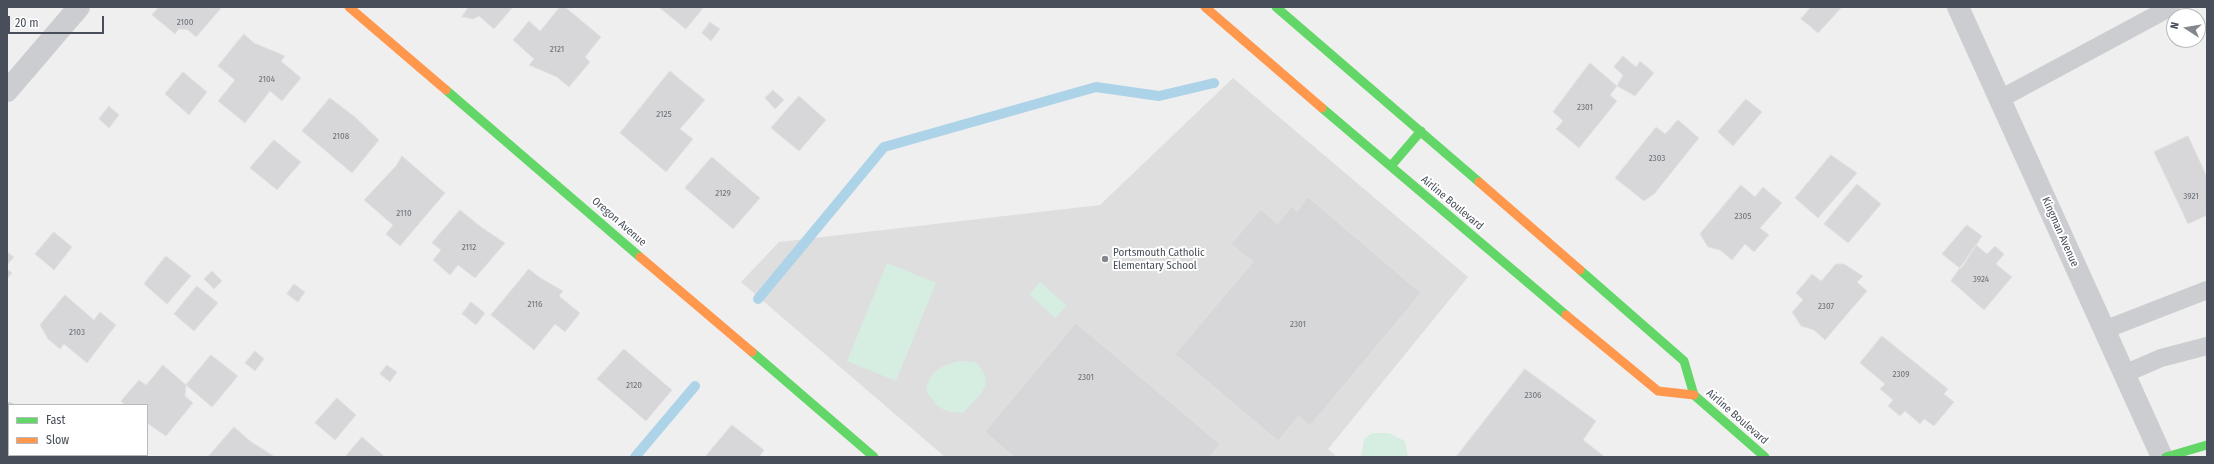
<!DOCTYPE html>
<style>
body{margin:0}
#map{position:relative;width:2214px;height:464px;overflow:hidden;background:#f0efef;font-family:"Fira Sans Condensed",sans-serif}
canvas{display:block}
.frame{position:absolute;inset:0;border:8px solid #484f5a;pointer-events:none}
.legend{position:absolute;left:8px;top:404px;width:140px;height:52px;box-sizing:border-box;background:#fff;border:1px solid #b6b9bd;margin:0;padding:5px 7px;list-style:none;font-size:12px;color:#484f5a}
.legend li{display:flex;align-items:center;gap:8px;height:20px}
.legend b{width:20px;border:1px solid #b6b9bd}
.north{position:absolute;left:2166px;top:8px;width:40px;height:40px;box-sizing:border-box;background:#fff;border:1px solid #b6b9bd;border-radius:50%;rotate:282deg;font-size:11px;font-weight:700;line-height:16px;text-align:center;color:#484f5a}
.north::after{content:'';display:block;margin:auto;width:14px;height:18px;background:#83878e;clip-path:polygon(50% 0,100% 100%,50% 72%,0 100%)}
.scale{position:absolute;left:8px;top:16px;width:96px;height:18px;box-sizing:border-box;border:2px solid #484f5a;border-top:0;padding-left:5px;font-size:12px;line-height:14px;white-space:nowrap;color:#484f5a;-webkit-text-stroke:3px #fff;paint-order:stroke}
</style>
<div id="map">
<canvas width="2214" height="464"></canvas>
<div class="frame"></div>
<ul class="legend">
<li><b style="height:5px;background:#63d668"></b>Fast</li>
<li><b style="height:5px;background:#ff974d"></b>Slow</li>
</ul>
<div class="north">N</div>
<div class="scale">20 m</div>
</div>
<script>
const ctx = document.querySelector('canvas').getContext('2d');
ctx.lineJoin = 'round';
function paint(path, color) {
  ctx.fillStyle = color;
  ctx.fill(path, 'evenodd');
}
function strokePath(path, color, width, dash) {
  ctx.strokeStyle = color;
  ctx.lineWidth = width;
  ctx.lineCap = dash ? 'butt' : 'round';
  ctx.setLineDash(dash || []);
  ctx.stroke(path);
}
function drawText(font, color, halo, rows, align = 'center') {
  ctx.font = font + ' "Fira Sans Condensed",sans-serif';
  ctx.lineWidth = 4;
  ctx.setLineDash([]);
  ctx.textBaseline = 'middle';
  ctx.strokeStyle = halo;
  ctx.fillStyle = color;
  for (const [text, x, y, turn = 0] of rows) {
    ctx.save();
    ctx.translate(x, y);
    ctx.rotate((+turn || 0) * Math.PI / 180);
    ctx.textAlign = isNaN(turn) ? turn : align;
    if (halo) ctx.strokeText(text, 0, 0);
    ctx.fillText(text, 0, 0);
    ctx.restore();
  }
}
paint(new Path2D(`
 M1233,78l235,199 -140,172 9,8h-392l-204,-175 38,-40 321,-37z`), '#dedede');
paint(new Path2D(`
 M887,263l49,20 -40,98 -49,-20z
 M1040,282l27,24 -12,12 -26,-24z
 M959,361l16,1c23,21 5,32 -11,50 -20,2 -29,-5 -38,-22 5,-21 14,-23 33,-29z
 M1372,433h17l16,8 3,16h-47l3,-18z`), '#d6ede2');
strokePath(new Path2D(`
 M758,299l126,-152 212,-60 63,9 55,-13
 M635,457l60,-71`), '#add3e8', 10);
const building = new Path2D(`
 M159,7h63l-26,30 -8,-7 -9,-1 -4,5 -23,-19z
 M468,7h-1h46l-19,22 -15,-13 -6,3 -11,-2z
 M560,7h5l36,30 -16,20 5,5 -21,25 -12,-10 -28,-12 5,-6 -21,-19 16,-19 11,10z
 M659,7h45l-18,22z
 M1811,7h31l-24,26 -17,-14z
 M710,22l10,7 -9,12 -9,-8z
 M244,34l10,9 31,13 -4,5 20,17 -19,23 -12,-10 -25,32 -27,-22 17,-21 -17,-14z
 M1623,56l13,11 4,-6 14,12 -19,23 -18,-10 6,-11 -9,-8z
 M1590,63l27,23 -7,9 7,6 -38,47 -23,-19 7,-8 -10,-9z
 M670,71l35,29 -25,29 13,10 -27,33 -46,-39z
 M183,72l24,20 -18,23 -24,-21z
 M773,90l11,10 -9,9 -10,-11z
 M799,96l27,24 -27,31 -28,-23z
 M330,98l25,19 24,23 -27,33 -50,-42z
 M1746,99l16,13 -29,34 -15,-14z
 M109,106l10,9 -10,13 -10,-9z
 M1678,120l21,18 -44,55 -11,8 -29,-23 41,-51 9,7z
 M2188,136l19,41v38l-19,9 -34,-72z
 M274,140l27,22 -24,28 -27,-22z
 M1831,155l26,18 -39,45 -23,-20z
 M402,156l43,37 -45,53 -14,-12 7,-9 -29,-25 32,-34z
 M712,157l48,41 -27,31 -48,-41z
 M1857,184l24,20 -33,39 -24,-19z
 M1741,185l14,12 8,-10 19,16 -22,25 9,7 -15,17 -9,-8 -13,16 -12,-10 -12,-3 -8,-13z
 M1308,197l113,96 -111,133 -11,-10 -21,25 -103,-87 78,-92 -22,-18 30,-35 16,15 15,-18 5,5z
 M460,210l21,17 24,16 -30,35 -17,-13 -8,10 -17,-15 8,-10 -9,-7z
 M1967,225l15,11 -21,33 -19,-15z
 M54,232l18,15 -18,23 -19,-16z
 M1976,245l11,9 8,-8 9,8 -8,10 16,13 -28,33 -33,-29z
 M7,252l7,5 -7,8z
 M166,256l25,20 -24,28 -23,-20z
 M1836,264h8l19,12 -6,6 10,9 -42,49 -11,-10 -13,-4 -9,-14 11,-12 -7,-7 16,-19 9,7z
 M7,269l5,4 -5,6z
 M529,269l10,8 24,14 -4,5 21,17 -15,19 -10,-8 -21,26 -43,-35z
 M212,271l10,10 -8,8 -10,-10z
 M294,284l11,8 -7,10 -11,-8z
 M197,286l21,17 -24,28 -20,-17z
 M65,295l29,25 6,-8 16,13 -29,38 -23,-19 -4,5 -12,-10 -8,-14z
 M471,302l14,11 -9,12 -14,-11z
 M1076,323l144,121 -10,13h-196l-29,-25z
 M1882,336l66,53 -4,5 10,8 -20,24 -10,-7 -4,5 -15,-13 -5,5 -12,-10 5,-6 -13,-11 5,-5 -25,-21z
 M624,349l48,41 -26,31 -49,-42z
 M255,351l9,8 -9,12 -10,-8z
 M211,355l27,21 -26,31 -26,-22z
 M163,365l23,20 -1,11 8,7 -27,33 -19,-13v-18h-22l-4,-4 18,-21 7,5z
 M387,365l10,7 -7,10 -10,-8z
 M1525,369l71,52 -13,19 22,17h-149z
 M337,398l19,17 -21,25 -20,-17z
 M732,425l32,25 -5,7h-54z
 M234,427l16,14 25,16h-67z
 M362,437l23,20h-40z`);
paint(building, '#d7d7d9');
strokePath(building, '#e1e1e2', 1);
strokePath(new Path2D(`
 M2000,99l171,-92
 M2104,330l103,-40
 M2124,374l37,-16 46,-12`), '#cbcdd0', 18);
strokePath(new Path2D(`
 M1958,7l204,450
 M7,91l72,-84
 M7,413l2,2
 M56,455l2,2`), '#cbcdd0', 22);
strokePath(new Path2D(`
 M1276,7l203,175
 M446,90l194,167
 M1322,108l244,207
 M1391,166l30,-35
 M1580,270l104,91 10,34 71,62
 M752,352l122,105
 M2166,457l41,-12`), '#63d668', 9);
strokePath(new Path2D(`
 M349,7l97,83
 M1205,7l117,101
 M1479,182l101,88
 M640,257l112,95
 M1566,315l92,76 36,4`), '#ff974d', 9);
for (const [x, y, r, color] of [
 [1105,259,4,"#83878e"]
]) {
  const dot = new Path2D();
  dot.arc(x, y, r, 0, 2 * Math.PI);
  ctx.fillStyle = color;
  ctx.fill(dot);
  strokePath(dot, '#fff', 1.5);
}
drawText('9px', '#6d727b', null, [
 ["2100",185,22],
 ["2121",557,49],
 ["2104",267,79],
 ["2301",1585,107],
 ["2125",664,114],
 ["2108",341,136],
 ["2303",1657,158],
 ["2129",723,193],
 ["3921",2191,196],
 ["2110",404,213],
 ["2305",1743,216],
 ["2112",469,247],
 ["3924",1981,279],
 ["2116",535,304],
 ["2307",1826,306],
 ["2301",1298,324],
 ["2103",77,332],
 ["2309",1901,374],
 ["2301",1086,377],
 ["2120",634,385],
 ["2306",1533,395]
]);
drawText('11px', '#484f5a', '#fff', [
 ["Airline Boulevard",1452,203,40],
 ["Oregon Avenue",619,222,41],
 ["Kingman Avenue",2060,232,66],
 ["Airline Boulevard",1737,417,41]
]);
drawText('11px', '#484f5a', '#fff', [
 ["Portsmouth Catholic",1113,253],
 ["Elementary School",1113,266]
], 'left');
</script>
